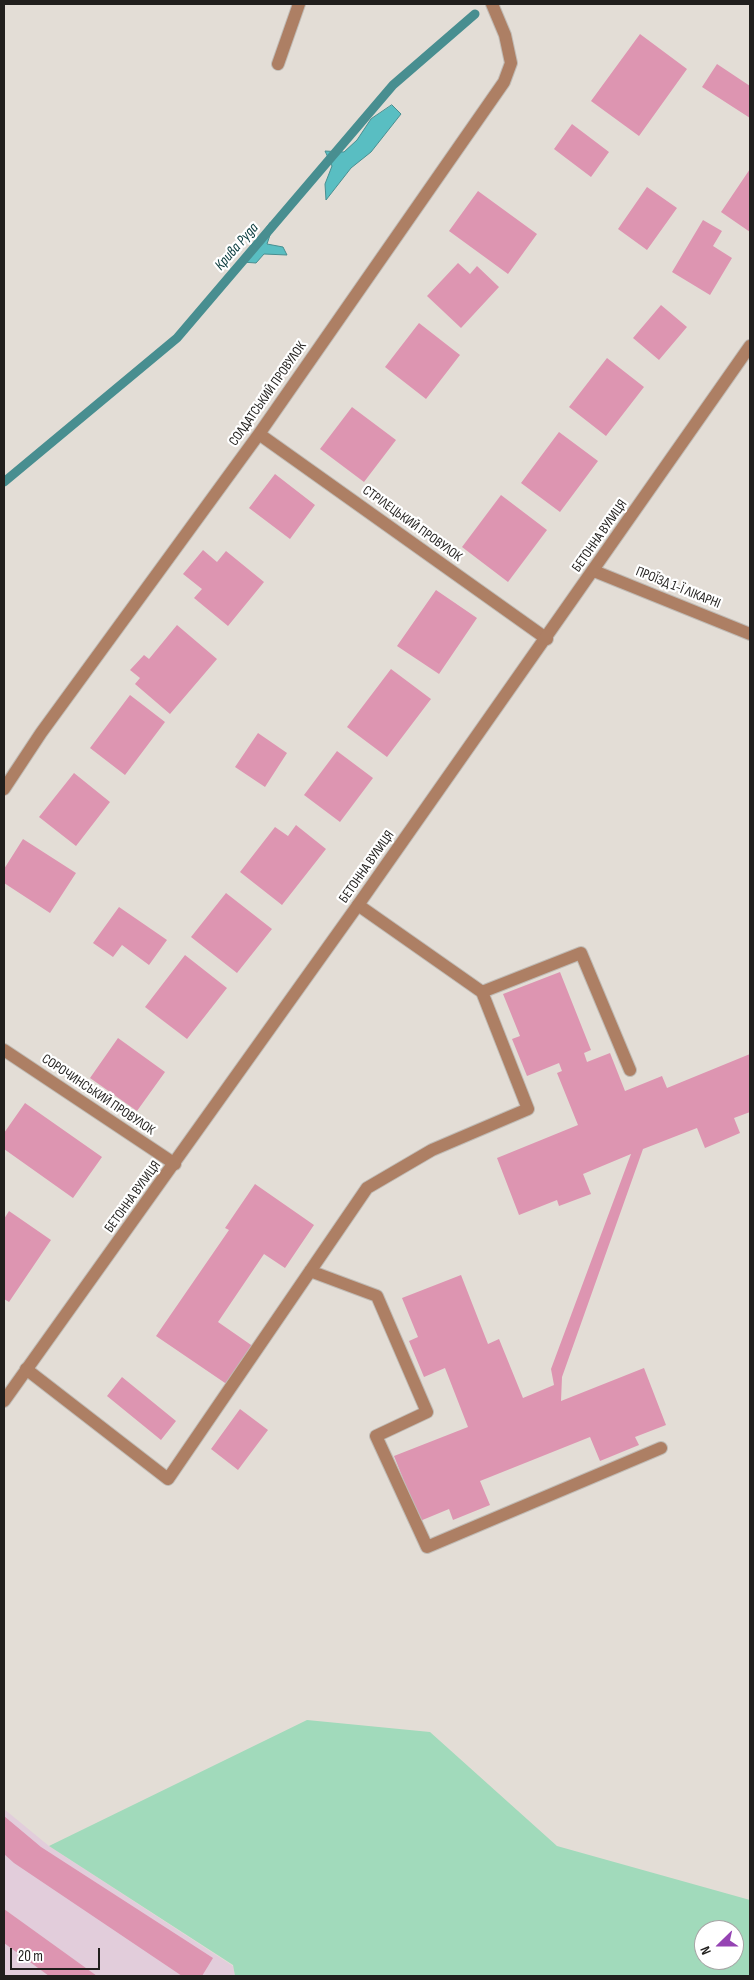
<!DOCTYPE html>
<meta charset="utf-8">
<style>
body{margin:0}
#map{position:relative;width:754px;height:1980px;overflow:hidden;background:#e3ddd6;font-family:"Sofia Sans Condensed",sans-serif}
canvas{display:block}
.frame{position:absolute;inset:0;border:5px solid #211f1d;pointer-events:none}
.north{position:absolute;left:694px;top:1920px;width:50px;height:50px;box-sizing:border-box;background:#fff;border:1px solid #a6a5a5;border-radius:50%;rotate:248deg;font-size:14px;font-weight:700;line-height:20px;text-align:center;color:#211f1d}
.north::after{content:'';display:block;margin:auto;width:18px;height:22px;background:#9544b3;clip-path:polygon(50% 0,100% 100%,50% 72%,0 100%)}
.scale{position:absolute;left:10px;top:1948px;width:90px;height:22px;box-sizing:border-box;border:2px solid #211f1d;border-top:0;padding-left:6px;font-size:15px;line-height:18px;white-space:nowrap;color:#211f1d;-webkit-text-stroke:4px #fff;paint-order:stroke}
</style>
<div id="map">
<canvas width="754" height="1980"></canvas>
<div class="frame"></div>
<div class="north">N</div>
<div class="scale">20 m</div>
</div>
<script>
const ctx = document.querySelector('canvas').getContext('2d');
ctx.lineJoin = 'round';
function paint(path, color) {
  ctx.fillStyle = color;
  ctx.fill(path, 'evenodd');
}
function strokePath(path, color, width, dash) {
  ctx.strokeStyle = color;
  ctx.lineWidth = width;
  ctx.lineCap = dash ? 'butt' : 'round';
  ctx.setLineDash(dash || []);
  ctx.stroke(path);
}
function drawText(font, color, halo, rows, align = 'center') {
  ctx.font = font + ' "Sofia Sans Condensed",sans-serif';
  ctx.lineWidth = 4.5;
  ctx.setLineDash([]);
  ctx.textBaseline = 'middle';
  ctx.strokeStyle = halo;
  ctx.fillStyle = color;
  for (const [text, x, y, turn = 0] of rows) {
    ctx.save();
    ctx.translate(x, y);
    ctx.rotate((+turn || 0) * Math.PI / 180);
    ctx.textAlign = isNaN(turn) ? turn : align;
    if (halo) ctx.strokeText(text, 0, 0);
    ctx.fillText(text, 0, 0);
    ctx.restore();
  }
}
paint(new Path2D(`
 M4,1809l45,37 184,120 2,10h-231z`), '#e2cddb');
paint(new Path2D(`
 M307,1720l123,12 127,114 193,54v76h-515l-2,-11 -184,-119zM704,1930h30v30h-30z`), '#a1dabb');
const water = new Path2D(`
 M392,105l9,9 -30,38 -20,16 -25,32 -1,-16 7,-18 -7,-15 19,1 13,-12 14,-21z
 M270,223v12l-3,9 16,3 4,8 -23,-1 -8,9 -14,-1z`);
paint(water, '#59bec2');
strokePath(water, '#488e90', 1);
strokePath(new Path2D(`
 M4,482l173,-144 216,-253 82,-71`), '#488e90', 9);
paint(new Path2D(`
 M640,34l47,35 -48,67 -48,-35z
 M717,64l33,22v32l-48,-31z
 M572,124l37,28 -18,25 -37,-28z
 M750,169v63l-29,-20z
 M647,187l30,21 -30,42 -29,-21z
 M478,191l59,43 -29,40 -59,-43z
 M703,220l19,11 -9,15 19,12 -22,37 -38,-23z
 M458,263l12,11 7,-8 22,21 -38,41 -34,-32z
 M661,305l26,22 -28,33 -26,-22z
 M419,323l41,32 -34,44 -41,-32z
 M607,358l37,29 -38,49 -37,-29z
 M352,407l44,33 -32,42 -44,-33z
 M559,432l39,29 -38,51 -39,-29z
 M275,474l40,31 -25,34 -41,-31z
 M501,495l46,35 -39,52 -46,-35z
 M203,550l14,12 9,-11 38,31 -36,44 -34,-28 8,-9 -19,-15z
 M436,590l41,28 -38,56 -42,-28z
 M177,625l40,34 -47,55 -35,-30 5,-6 -10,-8 14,-15 5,4z
 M391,669l40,30 -44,58 -40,-30z
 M130,695l35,27 -40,53 -35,-27z
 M258,733l29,20 -22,34 -30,-20z
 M337,751l36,27 -33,44 -36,-27z
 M74,773l36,29 -34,44 -37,-29z
 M296,825l30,24 -44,56 -42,-33 35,-45 13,9z
 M23,839l53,34 -26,40 -46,-30v-14z
 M226,893l46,36 -35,44 -46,-36z
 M119,907l48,33 -18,25 -27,-20 -9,12 -20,-14z
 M185,955l42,33 -40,51 -42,-32z
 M560,972l31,78 -7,3 3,9 23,-9 15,38 37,-15 5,12 83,-34v58l-16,6 6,15 -35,15 -8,-20 -54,21 -81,228 -1,24 83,-33 22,57 -31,12 4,8 -39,16 -10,-24 -110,44 10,24 -37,15 -4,-11 -29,12 -26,-65 74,-29 -23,-59 -21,9 -15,-36 9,-4 -16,-39 59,-23 27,69 11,-5 24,59 31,-13 -3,-16 80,-215 -48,20 8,20 -32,12 -2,-6 -38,15 -22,-57 81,-33 -21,-52 5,-2 -3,-8 -32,13 -15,-37 8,-3 -17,-42z
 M118,1038l47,34 -28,39 -47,-33z
 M25,1103l77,54 -29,41 -69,-49v-16z
 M255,1184l59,41 -29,43 -21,-14 -46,68 36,25 -26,38 -72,-49 73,-106 -4,-2z
 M9,1211l42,29 -42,62 -5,-3v-80z
 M122,1377l54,44 -15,19 -54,-44z
 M240,1409l28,21 -30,40 -27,-21z
 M4,1816l37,31 172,111 -11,18h-20l-168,-113 -10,-9z
 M4,1909l93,67h-48l-45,-33z`), '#dd95b1');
const service = new Path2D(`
 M278,64l21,-60
 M482,992l99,-39 49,117
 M310,1271l67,25 50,116 -51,24 51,111 234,-99
 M26,1369l142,110 199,-291 65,-38 96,-41 -46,-117 -124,-87`);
const minor = new Path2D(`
 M259,434l288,205
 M594,571l156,63
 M4,789l37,-56 218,-299 245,-352 7,-19 -6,-28 -13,-31
 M4,1050l171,114`);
const tertiary = new Path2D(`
 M4,1401l354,-496 392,-559`);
strokePath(service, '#c0bbb5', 14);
strokePath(minor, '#c0bbb5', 14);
strokePath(tertiary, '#c0bbb5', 14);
strokePath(service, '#ad7f64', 12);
strokePath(minor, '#ad7f64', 12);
strokePath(tertiary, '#ad7f64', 12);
drawText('14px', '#211f1d', '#fff', [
 ["СОЛДАТСЬКИЙ ПРОВУЛОК",268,394,-55],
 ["СТРІЛЕЦЬКИЙ ПРОВУЛОК",412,524,36],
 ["БЕТОННА ВУЛИЦЯ",600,536,-55],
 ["ПРОЇЗД 1-Ї ЛІКАРНІ",678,588,22],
 ["БЕТОННА ВУЛИЦЯ",367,867,-55],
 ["СОРОЧИНСЬКИЙ ПРОВУЛОК",98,1095,34],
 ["БЕТОННА ВУЛИЦЯ",133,1197,-54]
]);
drawText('italic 15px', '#06383a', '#fff', [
 ["Крива Руда",237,247,-49]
]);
</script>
